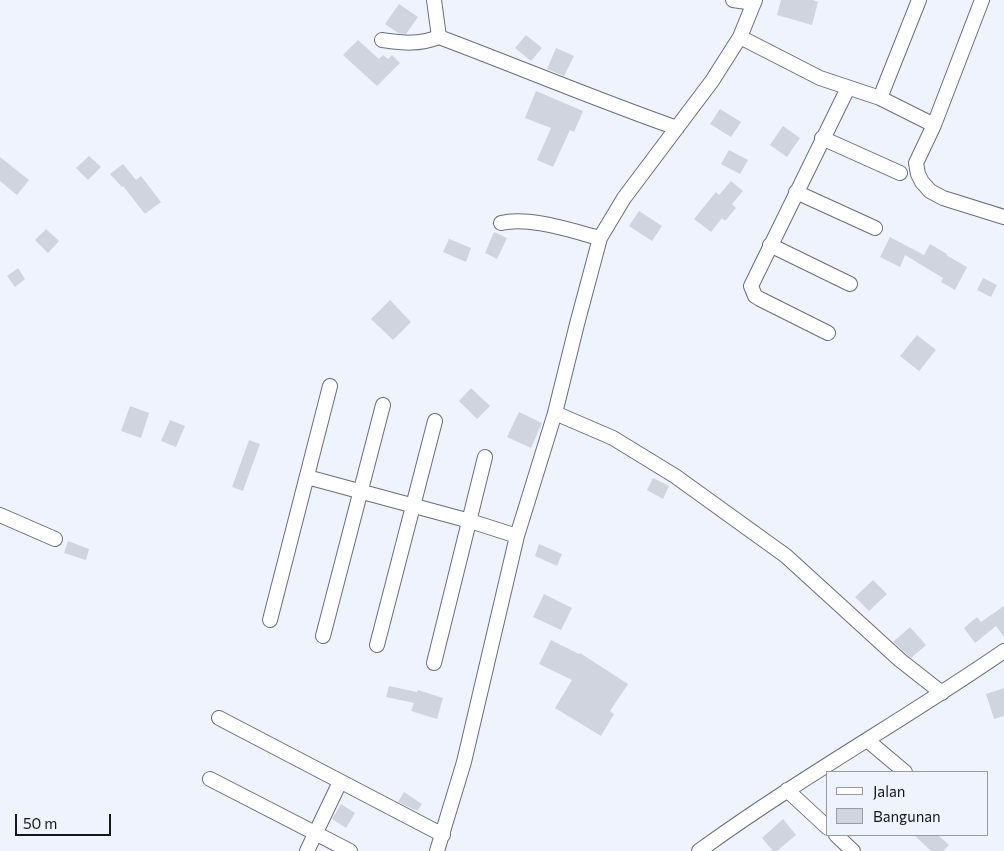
<!DOCTYPE html>
<style>
body{margin:0}
#map{position:relative;width:1004px;height:851px;overflow:hidden;background:#eff3fd;font-family:Commissioner,sans-serif}
canvas{display:block}
.legend{position:absolute;left:826px;top:771px;width:162px;height:65px;box-sizing:border-box;background:#eff3fd;border:1px solid #989ba2;margin:0;padding:6px 9px;list-style:none;font-size:15px;color:#15171a}
.legend li{display:flex;align-items:center;gap:10px;height:25px}
.legend b{width:25px;border:1px solid #989ba2}
.scale{position:absolute;left:15px;top:814px;width:96px;height:22px;box-sizing:border-box;border:2px solid #15171a;border-top:0;padding-left:6px;font-size:15px;line-height:18px;white-space:nowrap;color:#15171a;-webkit-text-stroke:4px #eff3fd;paint-order:stroke}
</style>
<div id="map">
<canvas width="1004" height="851"></canvas>
<ul class="legend">
<li><b style="height:6px;background:#fff"></b>Jalan</li>
<li><b style="height:14px;background:#d0d4de"></b>Bangunan</li>
</ul>
<div class="scale">50 m</div>
</div>
<script>
const ctx = document.querySelector('canvas').getContext('2d');
ctx.lineJoin = 'round';
function paint(path, color) {
  ctx.fillStyle = color;
  ctx.fill(path, 'evenodd');
}
function strokePath(path, color, width, dash) {
  ctx.strokeStyle = color;
  ctx.lineWidth = width;
  ctx.lineCap = dash ? 'butt' : 'round';
  ctx.setLineDash(dash || []);
  ctx.stroke(path);
}
paint(new Path2D(`
 M781,0h32l5,2 -6,23 -35,-10z
 M399,4l19,13 -12,17 -8,-1 -13,-9z
 M526,35l16,13 -11,13 -16,-13z
 M358,40l21,19 4,-4 5,4 4,-4 8,8 -23,23 -34,-31z
 M556,48l18,8 -10,20 -17,-7z
 M536,91l47,20 -9,21 -4,-2 -17,37 -16,-7 14,-32 -26,-10z
 M720,109l21,13 -10,15 -21,-13z
 M783,126l17,12 -13,19 -17,-12z
 M729,150l19,10 -8,14 -19,-10z
 M89,156l12,11 -13,13 -12,-12z
 M0,157l29,23 -12,15 -17,-14z
 M123,164l13,16 5,-4 20,26 -16,12 -22,-28 -1,1 -12,-13z
 M731,181l12,10 -11,13 4,4 -11,13 -3,-3 -11,14 -17,-13 22,-27 3,3z
 M639,211l23,15 -10,15 -23,-15z
 M46,229l13,12 -11,12 -13,-13z
 M494,232l13,6 -10,21 -12,-6z
 M890,237l34,18 6,-11 17,10 -1,1 21,12 -12,23 -14,-8 2,-4 -38,-23 -5,12 -20,-10z
 M449,239l22,9 -5,14 -23,-10z
 M18,268l7,11 -10,8 -8,-11z
 M983,278l14,7 -6,12 -14,-7z
 M390,300l21,22 -18,18 -22,-21z
 M917,335l19,15 -17,21 -19,-15z
 M471,388l19,18 -13,13 -18,-18z
 M130,406l19,7 -8,25 -20,-7z
 M519,412l23,11 -11,25 -24,-11z
 M170,420l15,6 -9,21 -15,-6z
 M249,440l11,4 -17,47 -11,-4z
 M653,478l16,8 -6,13 -16,-9z
 M68,541l21,8 -3,11 -22,-7z
 M539,544l23,10 -5,12 -22,-10z
 M873,580l14,14 -18,17 -14,-14z
 M544,594l28,14 -11,22 -28,-13z
 M1004,606v31l-8,-11 -21,17 -11,-15 13,-11 4,5z
 M910,627l16,18 -15,13 -18,-16z
 M551,640l28,14 1,-1 48,31 -18,27 4,3 -13,22 -46,-28 17,-28 -33,-16z
 M389,686l28,6 1,-2 25,8 -6,21 -26,-8 3,-8 -28,-6z
 M1004,688v28l-10,3 -8,-25z
 M404,792l18,12 -5,7 -19,-9z
 M341,804l14,9 -9,15 -14,-9z
 M783,819l13,16 -19,16h-4l-11,-13z
 M914,835h24l11,10 -6,6h-12z`), '#d0d4de');
const minor = new Path2D(`
 M434,0l5,37
 M733,0l21,3
 M982,0l-48,125 -18,38 2,11 4,8 8,9 13,7 61,19
 M740,37l80,41 60,20 54,27
 M382,40c22,3 36,5 57,-3 80,30 158,63 238,91
 M880,98l39,-98
 M822,138l78,35
 M796,192l79,36
 M501,223c28,-7 71,8 99,15
 M770,245l80,39
 M828,333l-68,-34 -5,-3 -4,-10 97,-198
 M555,413l58,25 62,38 111,80 114,104 42,33
 M307,477l163,44 47,15
 M0,515l55,24
 M270,620l60,-234
 M323,636l60,-231
 M377,645l58,-224
 M434,663l51,-206
 M219,718l224,117
 M867,740l38,32
 M210,779l140,72
 M787,790l41,38
 M836,835l17,16
 M307,851l33,-69
 M437,851l27,-89 53,-226 38,-123 22,-89 23,-86 24,-40 88,-117 28,-44 15,-37
 M699,851c99,-72 205,-131 305,-200`);
strokePath(minor, '#6a6e77', 16);
strokePath(minor, '#fff', 14);
</script>
